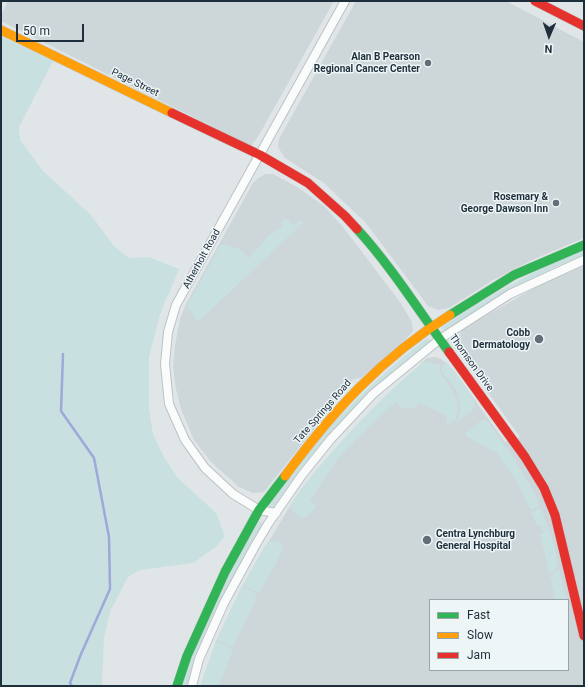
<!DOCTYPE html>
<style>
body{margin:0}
#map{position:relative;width:585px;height:687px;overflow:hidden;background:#e0e6e7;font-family:Roboto,sans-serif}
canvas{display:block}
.frame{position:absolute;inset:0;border:2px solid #1e2e3a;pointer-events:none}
.legend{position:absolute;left:429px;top:599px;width:140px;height:72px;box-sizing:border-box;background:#edf5f7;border:1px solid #9aa5ab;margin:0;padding:5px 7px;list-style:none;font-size:12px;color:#1e2e3a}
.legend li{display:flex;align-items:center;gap:8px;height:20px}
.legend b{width:20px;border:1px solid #9aa5ab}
.north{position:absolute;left:529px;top:16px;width:40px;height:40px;-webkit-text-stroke:3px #edf5f7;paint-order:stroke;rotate:182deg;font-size:11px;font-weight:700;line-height:16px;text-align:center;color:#1e2e3a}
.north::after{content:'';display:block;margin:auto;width:14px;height:18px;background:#1e2e3a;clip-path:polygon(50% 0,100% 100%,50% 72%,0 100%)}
.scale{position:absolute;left:16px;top:24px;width:68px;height:18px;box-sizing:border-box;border:2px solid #1e2e3a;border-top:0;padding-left:5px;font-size:12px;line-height:14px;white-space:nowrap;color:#1e2e3a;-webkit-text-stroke:3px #edf5f7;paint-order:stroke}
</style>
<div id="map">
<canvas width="585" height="687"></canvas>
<div class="frame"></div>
<ul class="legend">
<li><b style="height:5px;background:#30b455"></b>Fast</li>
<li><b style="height:5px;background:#ff9f0a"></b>Slow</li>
<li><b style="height:5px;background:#e5322d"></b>Jam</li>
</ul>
<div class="north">N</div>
<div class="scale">50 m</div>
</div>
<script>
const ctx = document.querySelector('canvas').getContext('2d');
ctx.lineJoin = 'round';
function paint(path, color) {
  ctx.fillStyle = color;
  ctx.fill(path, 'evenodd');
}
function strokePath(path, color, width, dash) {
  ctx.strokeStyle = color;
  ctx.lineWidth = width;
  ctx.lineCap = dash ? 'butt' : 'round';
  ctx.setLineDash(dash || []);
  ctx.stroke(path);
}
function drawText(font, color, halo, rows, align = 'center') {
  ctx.font = font + ' Roboto,sans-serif';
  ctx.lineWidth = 3;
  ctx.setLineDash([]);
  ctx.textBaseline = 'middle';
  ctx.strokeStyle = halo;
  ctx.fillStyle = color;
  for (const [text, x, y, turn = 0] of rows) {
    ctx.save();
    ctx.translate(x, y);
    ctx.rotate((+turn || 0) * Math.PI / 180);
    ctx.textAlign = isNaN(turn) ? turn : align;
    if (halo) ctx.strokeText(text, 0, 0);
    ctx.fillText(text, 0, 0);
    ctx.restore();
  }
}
paint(new Path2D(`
 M8,1h326l-75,134 -8,11 -250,-125v-6z
 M356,1h150l78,41v196l-52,22 -39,20 -44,28 -11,2 -10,-4 -62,-83 -42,-40 -39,-25 -7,-11 1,-8z
 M266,174h7l24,13 27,19 19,21 57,75 12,20 1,9 -7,8 -45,39 -7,1 -25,24 2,5 -60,75 -7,9 -11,1 -14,-6 -28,-25 -17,-22 -13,-31 -5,-20 -3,-22 2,-22 5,-26 6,-15 67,-121 5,-5z
 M584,266v420h-383l15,-45 17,-36 16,-31 41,-68 43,-54 45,-48 49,-46 8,-1 6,2 11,9 53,74 15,-5 -60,-84 -4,-11 6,-11 25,-16 58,-33zM430,600h138v70h-138z`), '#cdd6d9');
paint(new Path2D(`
 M1,36l52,25 -34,66 1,13 23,31 48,44 23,31 15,12 20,-1 30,12 -19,45 -11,43v52l4,25 11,23 14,21 38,35 9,23 -9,11 -23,16 -53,7 -12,7 -18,35 -6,26 -2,48h-101z
 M285,219l4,1 4,5 7,-5 3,3 -105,99 -11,-16 34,-62 19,5 9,9 21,-24 12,-7 -1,-5z
 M584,250v5c-49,19 -94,46 -138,75h-2l-2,-1v-2c45,-30 91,-57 142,-77z
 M427,338l3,2v2c-46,36 -87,76 -125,121 -11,14 -21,30 -32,45l-4,-1v-2c22,-30 43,-60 69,-87 28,-29 57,-55 89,-80z
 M446,361l24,33 5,9 -3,8 -16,12c7,-12 5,-27 -3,-38 -3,-4 -8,-8 -10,-12 -2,-5 0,-8 3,-12z
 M426,362l14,3v8c11,15 23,27 15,47l-9,5 1,-6 -1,-3 -27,-14 -5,6h-13l-5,-7 -47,46 -12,13 -27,41 5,4v4l-9,8 -6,2v-2l-7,-5 -3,-6c9,-17 24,-33 36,-47 30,-35 61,-67 96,-96z
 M482,420l6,2c20,27 39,53 52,84l-9,4 -14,-28 -20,-29 -31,-17 -1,-3z
 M541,508l13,37 4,20c-2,4 -4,7 -9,7l-9,-38 4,-1 -3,-8 -4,1 -6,-14z
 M261,521l2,3 -45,84 -18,41 -13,37h-5c20,-58 46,-112 77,-164z
 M274,541l5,1 3,3 -1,5h2l-23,42h-4l-13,-7 21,-38 4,-5z
 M559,569l7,30v1h-10l-6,-24z
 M242,586l13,7 2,4 -24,50 -16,-7z
 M216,641l17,8 -14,37h-19z`), '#c8e1e0');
strokePath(new Path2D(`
 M63,354l-2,57 33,47 15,79 1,52 -29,65 -11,29 2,3`), '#9ea8d9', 2.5);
const street = new Path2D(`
 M276,513l-17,-3 -26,-16 -28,-26 -20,-28 -16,-36 -4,-40 3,-32 8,-27 169,-304
 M192,686l7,-27 25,-56 31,-57 13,-22 34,-49 28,-35 43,-46 67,-55 70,-45 74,-34`);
const fast = new Path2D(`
 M357,229c34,37 62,82 92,123
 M450,315l64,-40 70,-30
 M177,686l10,-30 38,-84 34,-62 26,-34`);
const slow = new Path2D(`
 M1,30l171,83
 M285,476c48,-65 96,-118 165,-161`);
const jam = new Path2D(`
 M535,1l49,25
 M172,113l88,42 48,28 37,33 12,13
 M449,352l76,105 19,31 11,27 29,121`);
strokePath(street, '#bdc2c4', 10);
strokePath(fast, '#bec4c6', 10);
strokePath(slow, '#bec4c6', 10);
strokePath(jam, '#bec4c6', 10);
strokePath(street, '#fafbfb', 8);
strokePath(fast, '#30b455', 9);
strokePath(slow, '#ff9f0a', 9);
strokePath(jam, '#e5322d', 9);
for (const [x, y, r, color] of [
 [428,63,4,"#626e77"],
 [556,203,4,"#626e77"],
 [539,339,5,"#626e77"],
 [427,540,5,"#626e77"]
]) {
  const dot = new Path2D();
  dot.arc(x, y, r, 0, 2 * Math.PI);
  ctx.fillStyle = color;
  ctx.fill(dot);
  strokePath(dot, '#edf5f7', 1.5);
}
drawText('bold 10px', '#1e2e3a', '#edf5f7', [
 ["Alan B Pearson",420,57],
 ["Regional Cancer Center",420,69],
 ["Rosemary &",548,197],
 ["George Dawson Inn",548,209],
 ["Cobb",530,333],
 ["Dermatology",530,345],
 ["Centra Lynchburg",436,534,"left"],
 ["General Hospital",436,546,"left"]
], 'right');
drawText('10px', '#1e2e3a', '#edf5f7', [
 ["Page Street",135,83,26],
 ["Atherholt Road",202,259,-61],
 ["Thomson Drive",471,363,54],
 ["Tate Springs Road",323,412,-49]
]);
</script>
